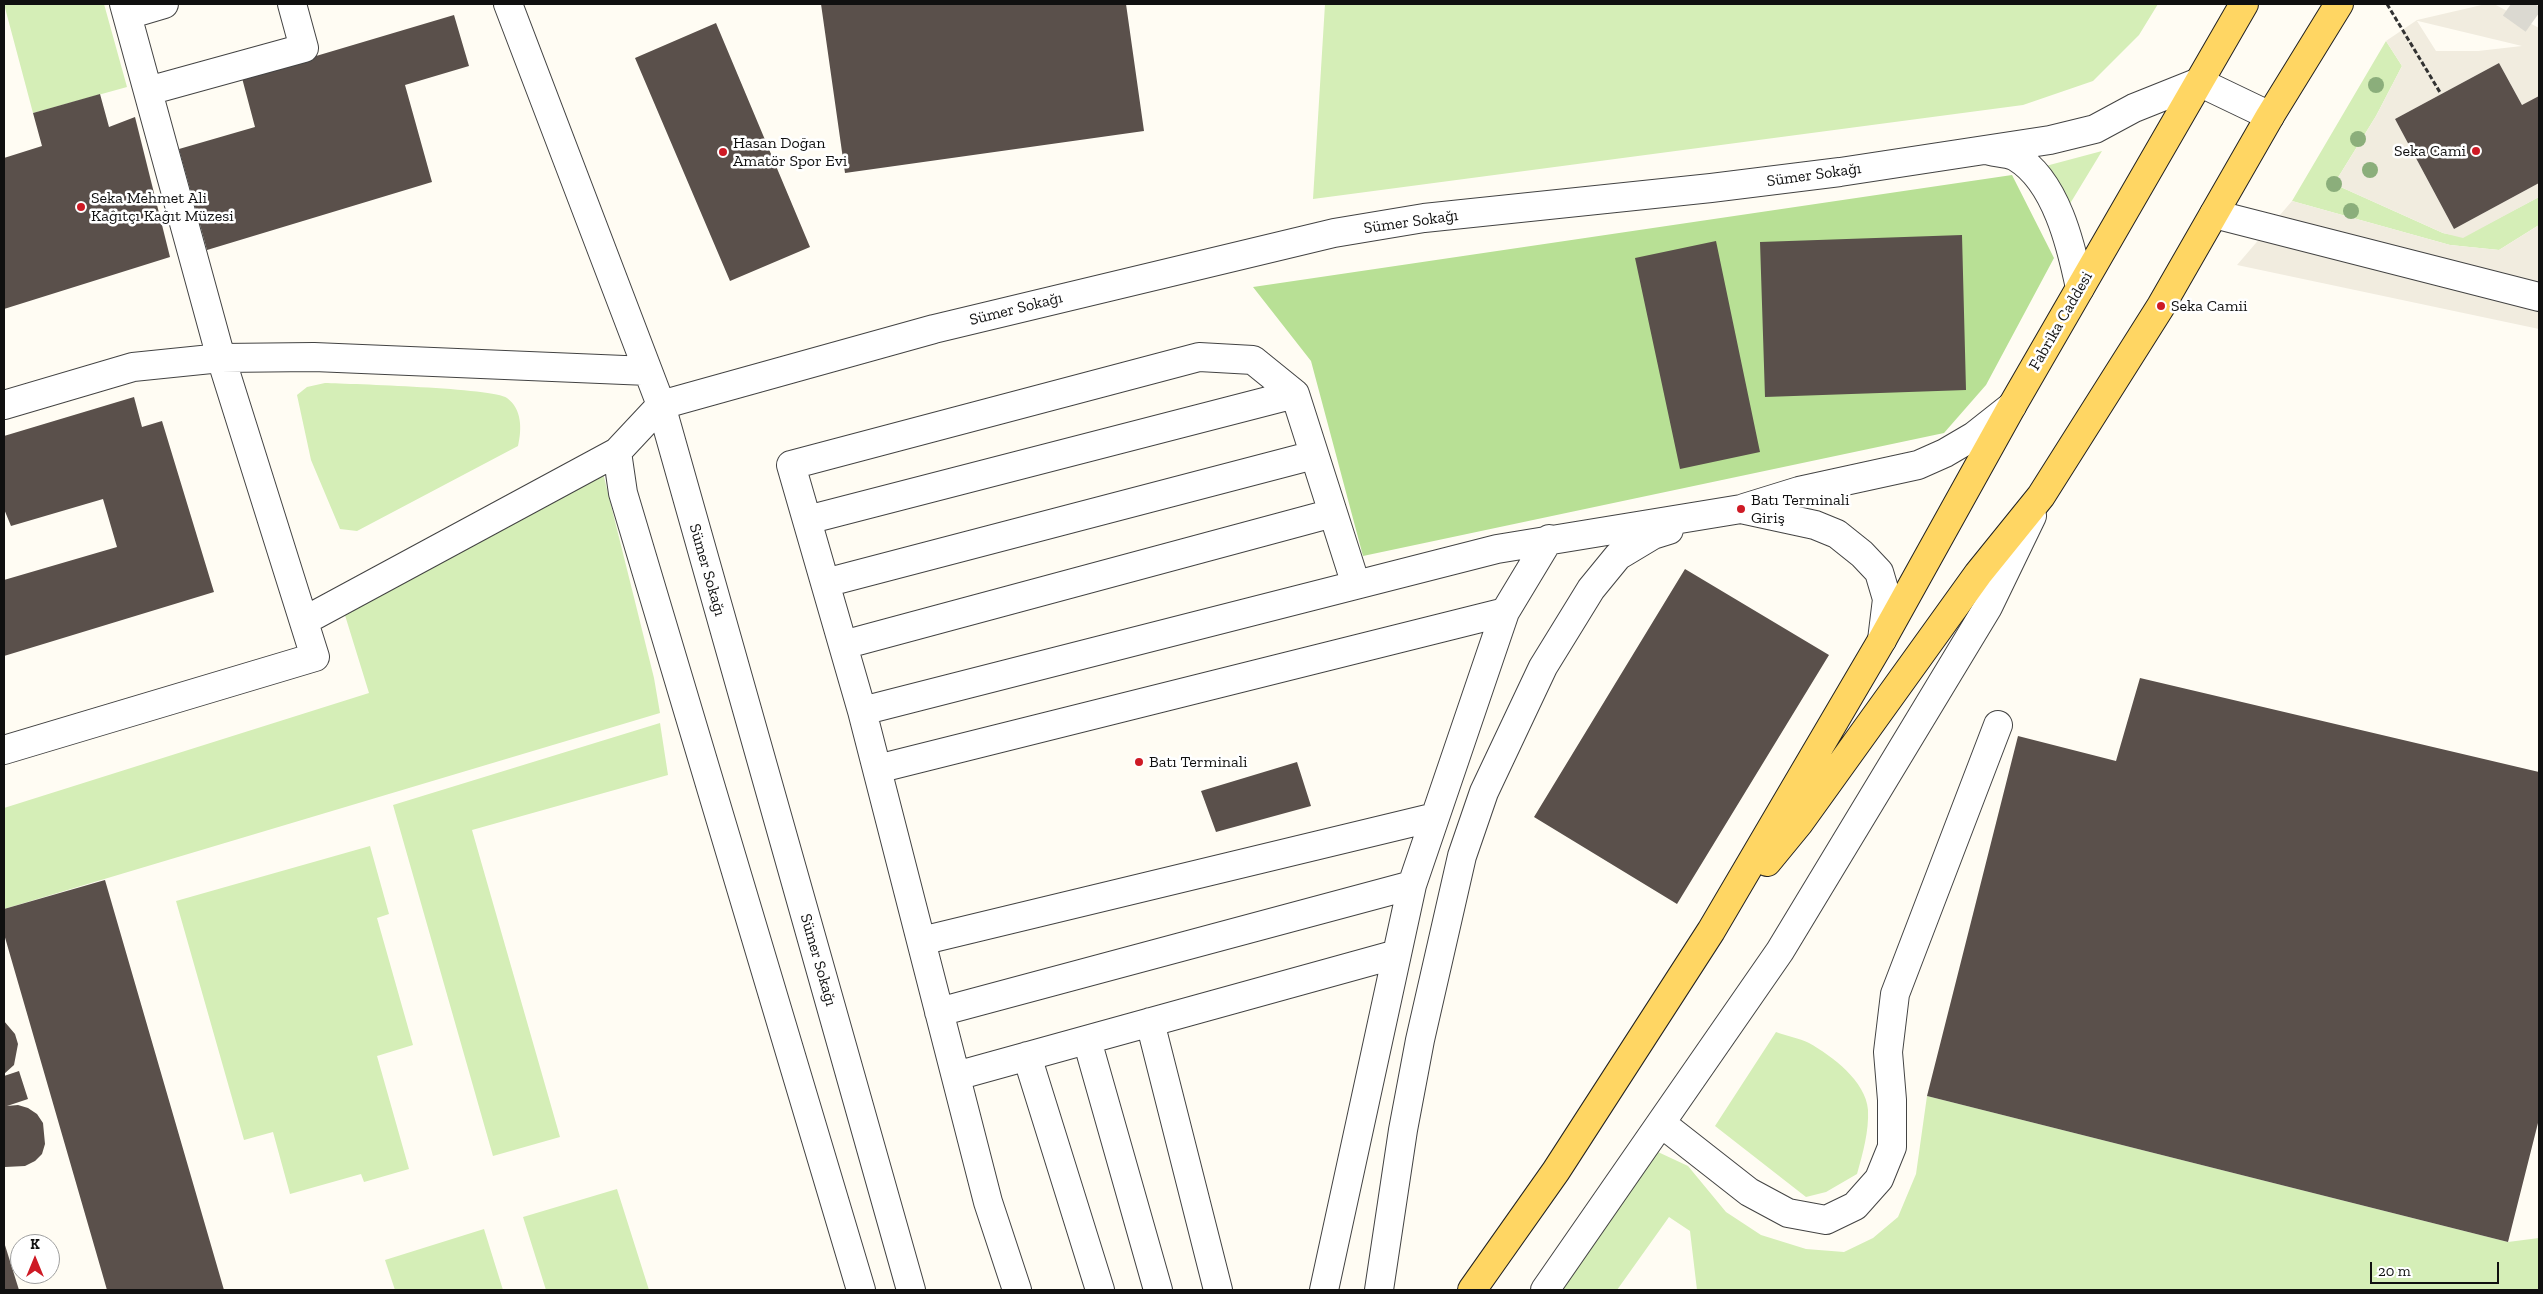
<!DOCTYPE html>
<meta charset="utf-8">
<style>
body{margin:0}
#map{position:relative;width:2543px;height:1294px;overflow:hidden;background:#fffcf3;font-family:"Zilla Slab",serif}
canvas{display:block}
.frame{position:absolute;inset:0;border:5px solid #101010;pointer-events:none}
.north{position:absolute;left:10px;top:1234px;width:50px;height:50px;box-sizing:border-box;background:#fff;border:1px solid #9f9f9f;border-radius:50%;rotate:0deg;font-size:14px;font-weight:700;line-height:20px;text-align:center;color:#101010}
.north::after{content:'';display:block;margin:auto;width:18px;height:22px;background:#ce1a25;clip-path:polygon(50% 0,100% 100%,50% 72%,0 100%)}
.scale{position:absolute;left:2370px;top:1262px;width:129px;height:22px;box-sizing:border-box;border:2px solid #101010;border-top:0;padding-left:6px;font-size:15px;line-height:18px;white-space:nowrap;color:#101010;-webkit-text-stroke:4px #fff;paint-order:stroke}
</style>
<div id="map">
<canvas width="2543" height="1294"></canvas>
<div class="frame"></div>
<div class="north">K</div>
<div class="scale">20 m</div>
</div>
<script>
const ctx = document.querySelector('canvas').getContext('2d');
ctx.lineJoin = 'round';
function paint(path, color) {
  ctx.fillStyle = color;
  ctx.fill(path, 'evenodd');
}
function strokePath(path, color, width, dash) {
  ctx.strokeStyle = color;
  ctx.lineWidth = width;
  ctx.lineCap = dash ? 'butt' : 'round';
  ctx.setLineDash(dash || []);
  ctx.stroke(path);
}
function drawText(font, color, halo, rows, align = 'center') {
  ctx.font = font + ' "Zilla Slab",serif';
  ctx.lineWidth = 5;
  ctx.setLineDash([]);
  ctx.textBaseline = 'middle';
  ctx.strokeStyle = halo;
  ctx.fillStyle = color;
  for (const [text, x, y, turn = 0] of rows) {
    ctx.save();
    ctx.translate(x, y);
    ctx.rotate((+turn || 0) * Math.PI / 180);
    ctx.textAlign = isNaN(turn) ? turn : align;
    if (halo) ctx.strokeText(text, 0, 0);
    ctx.fillText(text, 0, 0);
    ctx.restore();
  }
}
paint(new Path2D(`
 M4,4h100l23,83 -94,26z
 M1325,4h833l-19,31 -46,46 -70,24 -710,94z
 M2386,41l16,25 -26,50 -42,68 109,49 20,4 76,-40v28l-40,25 -49,-5 -158,-44z
 M2102,151l-34,56 -26,-40z
 M325,383c26,1 169,5 182,15 15,11 15,31 11,48l-161,85 -17,-2 -29,-69 -14,-65 10,-8z
 M603,473l51,205 6,35 -656,196v-101l365,-115 -25,-81z
 M660,723l8,52 -196,55 88,307 -67,19 -100,-351z
 M370,846l19,68 -12,4 36,127 -36,11 32,113 -45,13 -3,-8 -71,20 -17,-62 -29,8 -68,-239z
 M1776,1032c11,4 23,6 33,11 23,13 57,38 59,67 1,21 -5,43 -11,64l-31,18 -20,5 -91,-71z
 M1927,1096l581,146 31,-4v52h-842l-7,-59 -21,-14 -52,73h-55l96,-138 30,14 38,46 35,23 45,14 38,3 29,-14 25,-21 18,-43z
 M617,1189l32,101h-103l-23,-73z
 M484,1229l19,61h-108l-10,-30z`), '#d5eeb7');
paint(new Path2D(`
 M2012,175l42,83 -68,127 -42,48 -581,123 -52,-195 -58,-74z`), '#b8e095');
paint(new Path2D(`
 M2486,4h8l45,24v69l-17,8 -23,-42 -104,56 59,110 85,-46v14l-76,41 -20,-5 -109,-49 42,-68 26,-50 -16,-25 31,-21zM2417,21h1l104,25 -44,5h-42z
 M2292,201l158,44 49,5 40,-25v104l-302,-64z`), '#f1ecdf');
paint(new Path2D(`
 M821,4h305l18,127 -299,42z
 M454,15l15,51 -64,19 27,97 -225,68 -28,-101 76,-22 -13,-49z
 M716,23l94,224 -80,34 -95,-223z
 M2499,63l23,42 17,-9v87l-85,46 -59,-110z
 M100,94l9,33 26,-10 35,140 -166,52v-151l38,-12 -9,-33z
 M1962,235l4,155 -201,7 -5,-155z
 M1716,241l44,211 -80,17 -45,-211z
 M134,397l8,30 20,-6 52,171 -210,64v-76l113,-33 -14,-48 -92,27 -7,-17v-73z
 M1685,569l144,86 -152,249 -143,-87z
 M2140,678l399,94v347l-31,123 -581,-146 91,-360 98,25z
 M1297,762l14,44 -95,26 -15,-41z
 M105,880l119,410h-117l-103,-356v-25z
 M4,1021l11,13 3,10 -4,21 -10,9z
 M19,1071l9,28 -21,7 11,-1 10,3 9,6 6,9 2,21 -3,10 -7,7 -10,5 -20,1 -1,-91z
 M4,1242l15,48h-15z`), '#5a504b');
strokePath(new Path2D(`
 M2511,4l28,20`), '#dbd9d1', 28, [28, 14]);
const minor = new Path2D(`
 M508,4l153,401 -44,47 6,41 238,797
 M127,15l37,-11
 M148,91l156,-43 -12,-44
 M1990,151c8,2 19,2 26,6 40,24 55,88 64,131
 M2214,214l325,83
 M4,405l129,-38 88,-9 93,-1 334,14
 M1744,508l55,-17 119,-26 27,-12 29,-17 38,-30
 M807,520l488,-126
 M825,583l489,-128
 M304,621l313,-169
 M843,645l490,-132
 M862,711l-71,-246 408,-108 54,3 42,34 61,191
 M4,750l311,-93 -94,-299 -97,-354
 M877,769l628,-157
 M921,941l514,-124
 M939,1012l473,-127
 M1150,1022l68,268
 M1087,1040l71,250
 M1027,1056l73,234
 M956,1076l441,-122
 M1661,1123l88,69 39,21 38,7 29,-14 24,-27 13,-32v-47l-4,-48 7,-58 103,-269
 M911,1290l-250,-885 273,-76 400,-96 90,-15 287,-30 129,-16 210,-32 45,-11 39,-21 65,-26 71,34
 M1017,1290l-29,-88 -126,-491 635,-162 244,-40 74,16 22,9 25,20 17,18 8,27 -5,41
 M1324,1290l88,-405 93,-273 44,-73
 M1379,1290l24,-160 17,-90 42,-184 22,-64 59,-125 48,-78 27,-33 35,-21 16,-5
 M1545,1290l235,-339 208,-344 44,-91`);
const major = new Path2D(`
 M1767,862l32,-39 179,-249 63,-78 120,-190 109,-190 69,-112
 M1472,1290l84,-119 155,-240 171,-291 130,-234 232,-402`);
strokePath(minor, '#434343', 30);
strokePath(major, '#212121', 30);
strokePath(new Path2D(`
 M2387,4l54,90`), '#323232', 3, [5, 2.5]);
strokePath(minor, '#fff', 28);
strokePath(major, '#ffd663', 28);
ctx.fillStyle = '#8bae7b';
for (const [x, y] of [
 [2376,85],
 [2358,139],
 [2370,170],
 [2334,184],
 [2351,211]
]) {
  ctx.beginPath();
  ctx.arc(x, y, 8, 0, 2 * Math.PI);
  ctx.fill();
}
for (const [x, y, r, color] of [
 [2476,151,5,"#ce1a25"],
 [723,152,5,"#ce1a25"],
 [81,207,5,"#ce1a25"],
 [2161,306,5,"#ce1a25"],
 [1741,509,5,"#ce1a25"],
 [1139,762,5,"#ce1a25"]
]) {
  const dot = new Path2D();
  dot.arc(x, y, r, 0, 2 * Math.PI);
  ctx.fillStyle = color;
  ctx.fill(dot);
  strokePath(dot, '#fff', 2);
}
drawText('16px', '#101010', '#fff', [
 ["Hasan Doğan",733,143],
 ["Amatör Spor Evi",733,161],
 ["Seka Cami",2466,151,"right"],
 ["Seka Mehmet Ali",91,198],
 ["Kağıtçı Kağıt Müzesi",91,216],
 ["Seka Camii",2171,306],
 ["Batı Terminali",1751,500],
 ["Giriş",1751,518],
 ["Batı Terminali",1149,762]
], 'left');
drawText('16px', '#101010', '#fff', [
 ["Sümer Sokağı",1814,175,-8],
 ["Sümer Sokağı",1411,222,-8],
 ["Sümer Sokağı",1016,309,-14],
 ["Fabrika Caddesi",2061,321,-60],
 ["Sümer Sokağı",707,570,74],
 ["Sümer Sokağı",818,960,74]
]);
</script>
